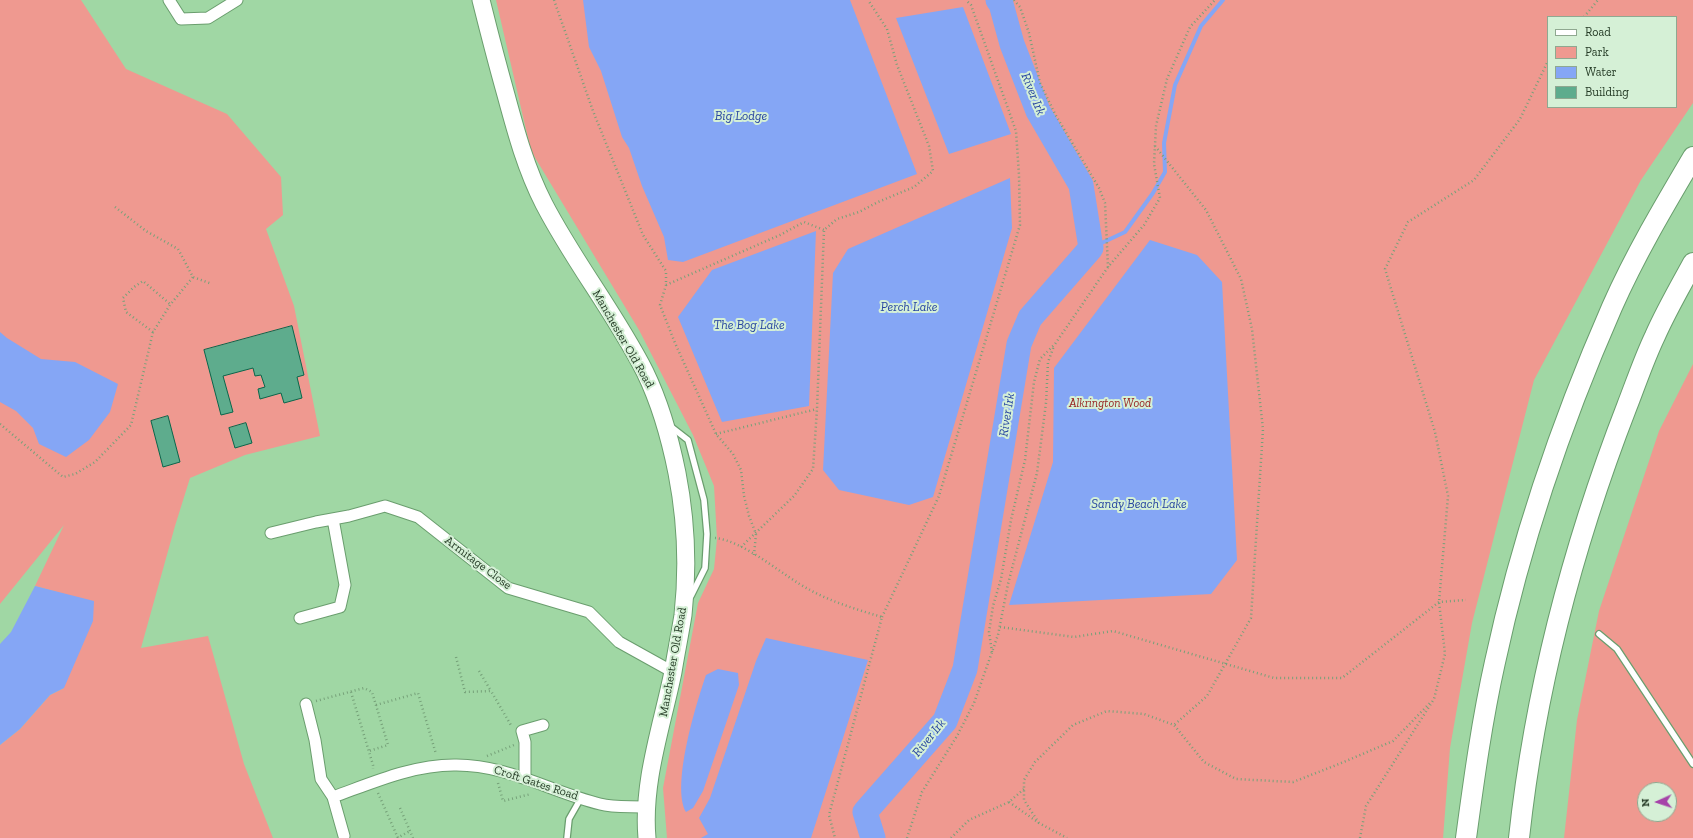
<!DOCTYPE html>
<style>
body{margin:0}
#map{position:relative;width:1693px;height:838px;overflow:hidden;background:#a0d7a4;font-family:"Zilla Slab",serif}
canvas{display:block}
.legend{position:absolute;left:1547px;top:16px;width:130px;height:92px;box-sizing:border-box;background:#d5f0d6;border:1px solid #8fa890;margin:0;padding:5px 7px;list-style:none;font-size:12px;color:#253b26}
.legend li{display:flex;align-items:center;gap:8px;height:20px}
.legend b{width:20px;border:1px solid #8fa890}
.north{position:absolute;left:1637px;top:782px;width:40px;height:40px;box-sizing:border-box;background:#d5f0d6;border:1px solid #8fa890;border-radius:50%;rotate:267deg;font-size:11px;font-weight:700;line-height:16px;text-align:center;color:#253b26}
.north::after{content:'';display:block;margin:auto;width:14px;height:18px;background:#a643a9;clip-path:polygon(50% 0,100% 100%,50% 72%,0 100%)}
</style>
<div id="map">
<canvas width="1693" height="838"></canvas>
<ul class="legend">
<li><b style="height:5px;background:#fff"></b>Road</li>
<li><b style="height:11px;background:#ef9990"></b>Park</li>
<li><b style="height:11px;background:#85a6f5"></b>Water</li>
<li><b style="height:11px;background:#5eac8d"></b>Building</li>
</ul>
<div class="north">N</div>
</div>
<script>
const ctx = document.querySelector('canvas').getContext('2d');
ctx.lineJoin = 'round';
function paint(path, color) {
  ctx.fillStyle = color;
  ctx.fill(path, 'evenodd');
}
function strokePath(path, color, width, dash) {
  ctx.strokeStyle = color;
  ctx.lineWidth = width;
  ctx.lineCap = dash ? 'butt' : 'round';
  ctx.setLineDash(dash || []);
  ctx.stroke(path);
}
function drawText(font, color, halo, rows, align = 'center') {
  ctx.font = font + ' "Zilla Slab",serif';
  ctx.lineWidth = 4;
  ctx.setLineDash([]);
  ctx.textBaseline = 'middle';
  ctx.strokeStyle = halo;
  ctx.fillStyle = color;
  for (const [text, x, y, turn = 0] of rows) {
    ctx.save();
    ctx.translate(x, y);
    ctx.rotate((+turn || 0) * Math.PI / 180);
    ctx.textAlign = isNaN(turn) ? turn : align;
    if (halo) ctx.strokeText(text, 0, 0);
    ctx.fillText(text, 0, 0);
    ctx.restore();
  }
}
paint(new Path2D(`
 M0,0h81l45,69 101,45 54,63 2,38 -17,14 28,77 26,130 -75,19 -55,23 -15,48 -34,122 67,-12 36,128 29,74h-273v-93l20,-16 30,-34 14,-7 -7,-96 -22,-6 29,-61 -64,79z
 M496,0h1197v103l-52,77 -107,200 -62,243 -22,125 -7,90h-776l-4,-50 35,-185 16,-34 3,-30 -3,-53 -21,-51 -54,-105 -108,-179zM1548,17h128v90h-128z
 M1693,364v474h-129l13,-118 22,-109 60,-180zM1645,790h24v24h-24z`), '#ef9990');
paint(new Path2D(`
 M583,0h267l67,174 -234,88 -15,-2 -4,-23 -22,-51 -13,-38 -7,-11 -21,-66 -12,-24z
 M963,7l48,127 -62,20 -53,-136z
 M1010,178l2,50 -79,269 -24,8 -70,-15 -16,-20 10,-197 15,-24z
 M816,231l-7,175 -87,16 -44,-105 34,-47z
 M1150,240l47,15 25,27 15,278 -26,34 -202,11 44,-143 1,-94z
 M0,332l7,6 34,21 34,3 43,22 -8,28 -21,28 -23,17 -27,-13 -6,-16 -17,-17 -16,-9z
 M35,586l59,15 -1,20 -29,67 -14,7 -30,34 -20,16v-101l11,-12z
 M766,638l102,22 -57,178h-110l7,-4 -9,-16 11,-20 46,-137z
 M718,669l20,4 1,12 -36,106 -10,17 -7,4c-15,-26 10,-108 20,-137z`), '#85a6f5');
strokePath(new Path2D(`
 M1091,248l34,-16 28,-39 12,-21 -1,-29 11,-58 26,-59 22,-26`), '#85a6f5', 4);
strokePath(new Path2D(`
 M873,838l-8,-26 80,-91 20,-52 54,-325 11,-26 61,-70 -10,-63 -43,-74 -26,-67 -11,-40 -3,-4`), '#85a6f5', 25);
const building = new Path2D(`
 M292,326l12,49 -7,2 5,21 -18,5 -3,-10 -21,6 -2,-10 7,-2 -4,-12 -6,1 -2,-8 -30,8 10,36 -12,3 -17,-65z
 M168,416l12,46 -17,5 -12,-46z
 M246,423l6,20 -17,5 -6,-20z`);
paint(building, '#5eac8d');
strokePath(building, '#0a664b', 1);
const lane = new Path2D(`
 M670,426l18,14 16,60 3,34 -2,34 -14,28
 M1599,634l18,15 76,115
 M567,838l2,-19 12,-21`);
const street = new Path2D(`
 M169,0l12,19 27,-1 29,-18
 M271,533l45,-11 33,-6 36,-10 33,11 90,71 81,24 30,30 54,30
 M300,618l40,-11 5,-22 -12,-66
 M306,704l9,36 6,39 12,18 11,39
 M525,778v-36l-3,-11 21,-6
 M333,797c39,-14 79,-32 121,-32 52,-1 97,27 146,39 14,4 31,2 46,3`);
const primary = new Path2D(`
 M481,0c8,32 16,63 25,95 10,37 20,74 38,109 30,58 71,109 101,168 15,31 25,66 32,101 9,46 11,96 6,142 -3,19 -7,38 -10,57 -11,54 -31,110 -26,166`);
const highway = new Path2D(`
 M1466,838c8,-59 16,-118 29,-176 26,-121 67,-241 117,-355 23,-52 52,-101 81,-150
 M1519,838c16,-148 54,-293 108,-432 9,-23 17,-47 28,-70 11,-25 25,-49 38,-73`);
strokePath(lane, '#6a9e6e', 8);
strokePath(street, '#6a9e6e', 13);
strokePath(primary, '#6a9e6e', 19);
strokePath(highway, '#6a9e6e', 22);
strokePath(new Path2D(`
 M554,0l39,111 50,124 23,36v14l-6,20 15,38 41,91 17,20 8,16 3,26 5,20 7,18 -2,21
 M1014,0l6,7 9,26 11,50 15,31 44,74 6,15 3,64
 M1584,17l14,-17
 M1155,146l51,64 35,69 11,50 11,100 -12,189 -44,78 -33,29
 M115,207l31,24 32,18 15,28 19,7
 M666,285l114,-50 24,-13 20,8
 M153,332l-27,-20 -3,-14 11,-11 9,-6 27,23
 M0,424l63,53 12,-3 20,-12 36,-37 22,-93 17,-27 23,-28
 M716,434l101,-25
 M715,538c30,3 68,38 95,52 22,12 48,20 72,27l-53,198 6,23
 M741,547l53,-51 19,-27 4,-60 7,-179 13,-11 22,-7 19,-10 36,-15 19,-16 -4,-25 -32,-81 -10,-36 -19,-29
 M882,617l57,-121 81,-271 -1,-50 -3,-44 -45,-126 -5,-5
 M1000,627l74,10 39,-6 161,47h68l97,-76 27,-2
 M992,652l-3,-20 4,-26 8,-27 10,-59 14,-60 9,-78 6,-23 15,-15 53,-77 36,-42 16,-27 -6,-34 2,-38 11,-47 23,-52 25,-27
 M456,657l9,35 26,-1 21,36
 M479,671l12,20
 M351,692l22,73v4
 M316,701l48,-13 8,4 16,53 -19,6
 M376,705l42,-12 18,61
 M487,756l27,-11
 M498,783l5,18 28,-7
 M378,793l20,45
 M1009,802l30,21 28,15
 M400,808l13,30
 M1039,823l-15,-23v-20l11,-18 38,-37 34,-14 37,3 30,11 30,37 32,17 57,3 46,-18 54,-23 37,-38
 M397,838l13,-7
 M907,838l15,-46 35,-56 17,-33 24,-68 10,-51 29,-111 9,-70 2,-41 6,-16
 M951,838l18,-18 40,-18 15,-13
 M1360,838l6,-32 68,-107 11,-45 -6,-52 9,-106 -13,-64 -50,-163 23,-47 66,-42 46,-61 28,-58`), '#76a179', 2.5, [1, 3]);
strokePath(lane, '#fff', 5.5);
strokePath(street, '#fff', 11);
strokePath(primary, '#fff', 17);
strokePath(highway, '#fff', 20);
drawText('12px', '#253b26', '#d5f0d6', [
 ["Manchester Old Road",623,339,60],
 ["Armitage Close",478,563,37],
 ["Manchester Old Road",673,662,-80],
 ["Croft Gates Road",536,783,18]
]);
drawText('italic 12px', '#982423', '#d5f0d6', [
 ["Alkrington Wood",1110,404]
]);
drawText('italic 13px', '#2846a1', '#d5f0d6', [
 ["River Irk",1033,94,68],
 ["Big Lodge",741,116],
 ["Perch Lake",909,307],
 ["The Bog Lake",749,325],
 ["River Irk",1007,415,-81],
 ["Sandy Beach Lake",1139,504],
 ["River Irk",929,738,-51]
]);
</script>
